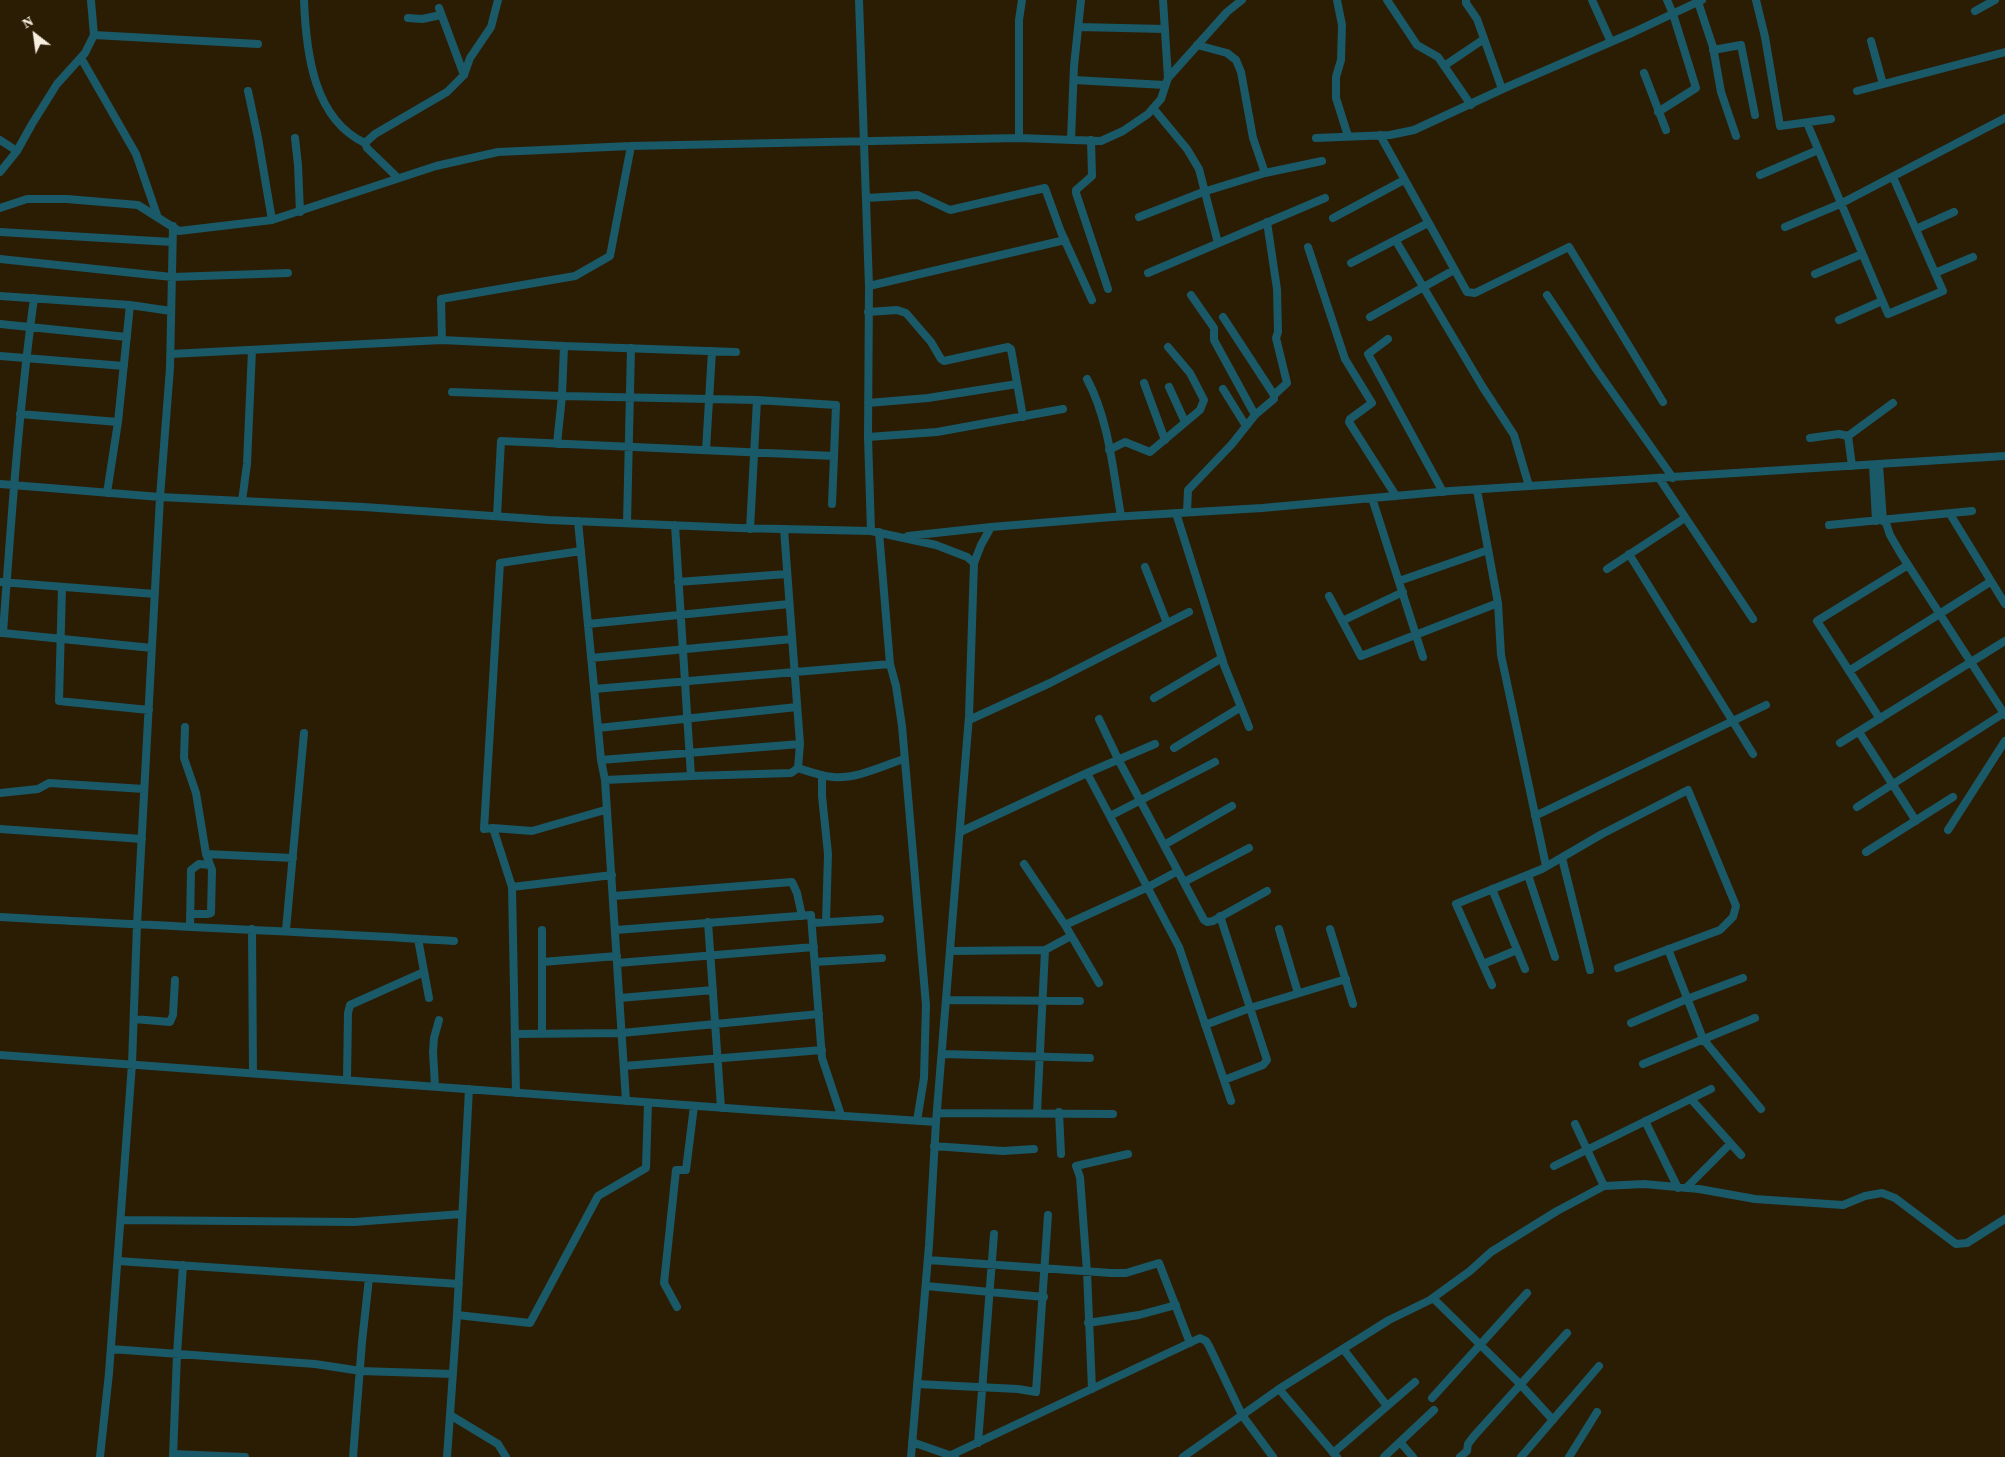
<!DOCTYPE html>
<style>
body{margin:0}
#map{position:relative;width:2005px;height:1457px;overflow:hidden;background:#2b1d04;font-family:"Source Serif 4",serif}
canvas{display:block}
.north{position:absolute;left:10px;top:10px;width:50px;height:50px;-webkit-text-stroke:4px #2b1d04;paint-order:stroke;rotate:330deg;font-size:14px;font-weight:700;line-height:20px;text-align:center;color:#f7eedf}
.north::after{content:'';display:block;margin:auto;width:18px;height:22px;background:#f7eedf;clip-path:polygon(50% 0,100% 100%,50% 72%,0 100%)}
</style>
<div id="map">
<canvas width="2005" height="1457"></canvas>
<div class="north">N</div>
</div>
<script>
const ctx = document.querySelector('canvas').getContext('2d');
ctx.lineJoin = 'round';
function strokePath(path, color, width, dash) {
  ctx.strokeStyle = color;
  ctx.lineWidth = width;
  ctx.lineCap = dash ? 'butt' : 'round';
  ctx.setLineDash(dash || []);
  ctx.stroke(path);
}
strokePath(new Path2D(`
 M304,0c2,51 9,119 61,143
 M859,0l10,286 -1,151 3,94
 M1163,0l5,78
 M1337,0l5,25 -1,35 -5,17v21l12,38
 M1387,0l30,45 21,12 33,48
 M1466,0v3l11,16 25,70
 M1592,0l19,42
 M1756,0l9,37 15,89 51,-7
 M1698,2l15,45 8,45 15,44
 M439,8l25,67
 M1975,11l20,-11
 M408,18l14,1 19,-4
 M1078,27l87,2
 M94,35l164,9
 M1871,41l12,43
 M1197,45l30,8 9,7 5,12 12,66 12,35
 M1713,50l28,-5 14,70
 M81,58l55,96 21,61
 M1444,66l40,-27
 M1644,73l22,57
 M1074,80l91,5
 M248,91l10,47 14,82
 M1857,91l148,-39
 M1153,108l34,41 12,20 19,74
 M1658,112l38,-24 -23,-74 -6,-14
 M1807,123l81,191 55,-23 -50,-114
 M1380,135l87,157 8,1 94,-46 94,155
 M295,138l3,27 2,47
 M1019,138v-118l3,-20
 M1316,138l74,-3 24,-5 93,-43 127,-55 68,-32
 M0,140l17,11
 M1071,140l3,-74 7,-66
 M1091,140l1,36 -16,14v3l32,96
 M0,172l17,-21 15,-27 25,-40 28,-31 9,-18 -3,-34
 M1760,175l58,-25
 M398,178l-31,-30 -2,-5 10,-9 72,-42 17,-17 6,-17 21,-31 7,-27
 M866,198l52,-3 32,15 95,-22 16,44 31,68
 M0,208l27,-9h40l71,6 41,26 93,-11 164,-54 62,-14 133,-6 388,-8 82,3 22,-10 25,-17 13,-15 7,-21 59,-66 15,-12
 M1139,217l64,-25 62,-19 57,-12
 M1333,218l71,-38
 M1267,222l10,67 1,43 -2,6 11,45 -13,12
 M1785,227l55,-23 165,-86
 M1916,229l38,-17
 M0,232l172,10
 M1396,241l86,145 32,49 15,51
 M1308,247l37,112 27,44 -22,16 -1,3 47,74
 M0,259l172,18 116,-4
 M1351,263l77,-40
 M1148,273l177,-75
 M1935,273l38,-16
 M1815,274l47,-20
 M869,286l196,-46
 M1547,295l49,74 77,109
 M0,296l130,9
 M868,312l29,-2 9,3 25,29 10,17 3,2 64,-14 3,2 12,68
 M1223,317l51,78v4l-19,16
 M1370,317l84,-47
 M1839,320l43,-19
 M0,324l127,13
 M1388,339l-20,15 75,138
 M564,346l-122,-6 -1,-41 134,-23 35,-20 21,-110
 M736,352l-172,-6 -2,50 195,4 -7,129
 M171,354l271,-14
 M0,356l124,10
 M1087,379c22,41 26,92 34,137
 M1144,383l21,57
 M1169,387l16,35
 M1223,389l23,37
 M452,392l110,4 -5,48
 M868,403l60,-5 89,-14
 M20,414l98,8 12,-117 41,6
 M1848,436l4,30
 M868,437l69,-5 126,-23
 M1810,438l29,-4 9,2 45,-33
 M706,450l6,-99
 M1109,450l16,-8 25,10 50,-42 4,-10 -14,-27 -22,-26
 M1873,465l3,56
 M1879,465l4,56
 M1659,478l94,141
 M0,484l160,13 204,10 185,13 189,8 133,3 65,14 31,12 7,6 -5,153 -33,406 -7,123 -18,212
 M1477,490l21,113 3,52 45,211
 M107,493l11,-71
 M1372,498l51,159
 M242,501l5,-37 5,-114
 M832,504l2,-48
 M1187,512l1,-22 44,-46 23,-29 -41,-75v-12l-23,-33
 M1176,513l48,152 25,62
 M1950,514l55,90
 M497,516l4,-75 333,15 2,-51 -79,-5
 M1885,520l5,15 11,19 104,161
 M578,521l23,239 4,20 21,321
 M627,523l4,-175
 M1829,525l143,-14
 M879,532l11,132 6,22 6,40 24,279 -2,73 -7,43
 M908,536l83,-9
 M1629,554l124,200
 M974,563l7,-18 10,-18 121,-10 150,-9 188,-17 555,-35
 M1145,567l22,56
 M1607,569l78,-51
 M1399,581l89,-31
 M0,582l155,12
 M678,582l109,-8
 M62,587l-3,114 90,9
 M1329,596l32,60 137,-53
 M1342,621l61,-29
 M588,624l201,-20
 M0,633h3c8,-112 16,-224 31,-335
 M3,633l149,15
 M591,658l201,-19
 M1849,671l141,-89
 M594,689l296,-25
 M1154,698l68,-40
 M1099,719l19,40 86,161 3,2 6,-1 54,-30
 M1880,719l-63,-98 91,-56
 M969,720l81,-37 139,-71
 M185,727l-1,31 12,35 10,61 6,16 -1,43 -4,1h-17
 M598,728l199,-21
 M1859,732l57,89
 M1840,743l165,-102
 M1174,748l67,-41
 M601,760l199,-16
 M798,768c12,4 23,8 35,9 24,2 49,-11 71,-18
 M1087,773l92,174 52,154
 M822,775v21l6,58 -2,68
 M691,776l100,-3 7,-5 2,-24 -16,-215
 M605,780l86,-4 -16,-251
 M0,793l38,-4 11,-6 95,6
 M1857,807l147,-94
 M1110,816l105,-54
 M1535,816l231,-111
 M493,828l-9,1 16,-266 81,-12
 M0,829l142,10
 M1948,830l57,-89
 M960,832l127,-59 68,-29
 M1164,845l68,-39
 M1866,852l87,-55
 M206,854l87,4
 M1562,858l28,112
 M1024,864l41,61 34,58
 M1528,875l27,82
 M1184,882l65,-34
 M512,887l100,-12
 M1492,889l33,80
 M614,896l178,-14 5,11 5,23
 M1220,916l47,144 -4,5 -39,15
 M0,917c151,9 303,14 454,24
 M708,922l13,186
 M812,923l68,-4
 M1065,925l83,-38 30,-16
 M190,927l1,-57 8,-6 11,1
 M252,929l1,144
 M1279,929l19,64
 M1330,929l23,75
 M286,930l18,-197
 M542,930v103
 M616,930l195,-15 11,143 19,57
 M418,939l11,59
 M1668,949l35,90 58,70
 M950,951l95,-1 26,-14
 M542,962l75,-6
 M815,962l67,-4
 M618,963l196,-16
 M1483,964l34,-14
 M1492,985l-36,-81 86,-35 60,-35 86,-44 48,116 -3,11 -13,13 -102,38
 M620,998l93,-8
 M946,1000l134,1
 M134,1019l36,3 3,-7 2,-35
 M1631,1023l56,-24 56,-21
 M1205,1025l45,-17 96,-29
 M515,1034l107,-1 197,-19
 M942,1054l148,4
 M0,1055l753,55 183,12
 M1643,1064l112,-46
 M624,1066l198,-16
 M347,1080l1,-67 2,-8 74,-33
 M435,1086l-2,-34 1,-14 5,-18
 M469,1089l-12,226 -7,100 48,29 8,13
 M516,1093l-4,-206 -19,-59 39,3 73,-21
 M1691,1099l50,56
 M1037,1112l8,-162
 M1059,1112l2,42
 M937,1113l176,1
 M1645,1121l33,67
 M1575,1124l29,62
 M934,1146l69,5 31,-2
 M1554,1166l157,-77
 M1686,1188l44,-44
 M121,1220l233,2 108,-8
 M928,1260l183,13h15l33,-10 31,80
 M118,1261l341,23
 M926,1286l118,11
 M1433,1298l88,87 32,35
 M677,1307l-13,-24 12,-113h10l8,-64
 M457,1315l73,8 68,-127 48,-28 2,-65
 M1088,1323l51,-8 37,-10
 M111,1349l204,15 46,7 92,3
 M1344,1350l43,56
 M917,1384l101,5 18,3 12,-177
 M1092,1389l-5,-117 -7,-95 -4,-11 52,-12
 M1279,1389l58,68
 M1432,1398l95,-105
 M912,1442l43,15
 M1400,1442l13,15
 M978,1443l16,-209
 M1333,1453l82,-71
 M173,1454l72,3
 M951,1455l249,-117 6,3 3,5 33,69 31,42
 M100,1457l9,-84 23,-309 5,-139 23,-428 10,-129 3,-142
 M173,1457l4,-103 6,-89
 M353,1457l9,-115 7,-64
 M447,1457l3,-42
 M1183,1457l96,-68 110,-69 41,-20 40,-29 21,-19 66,-41 47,-25 40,-2 55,5 56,10 88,6 22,-9 17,-3 13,5 61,46 11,-1 38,-24
 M1384,1457l50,-47
 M1460,1457l7,-6 1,-7 6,-8 93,-103
 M1521,1457l78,-91
 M1569,1457l28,-45`), '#1a5967', 8);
</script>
